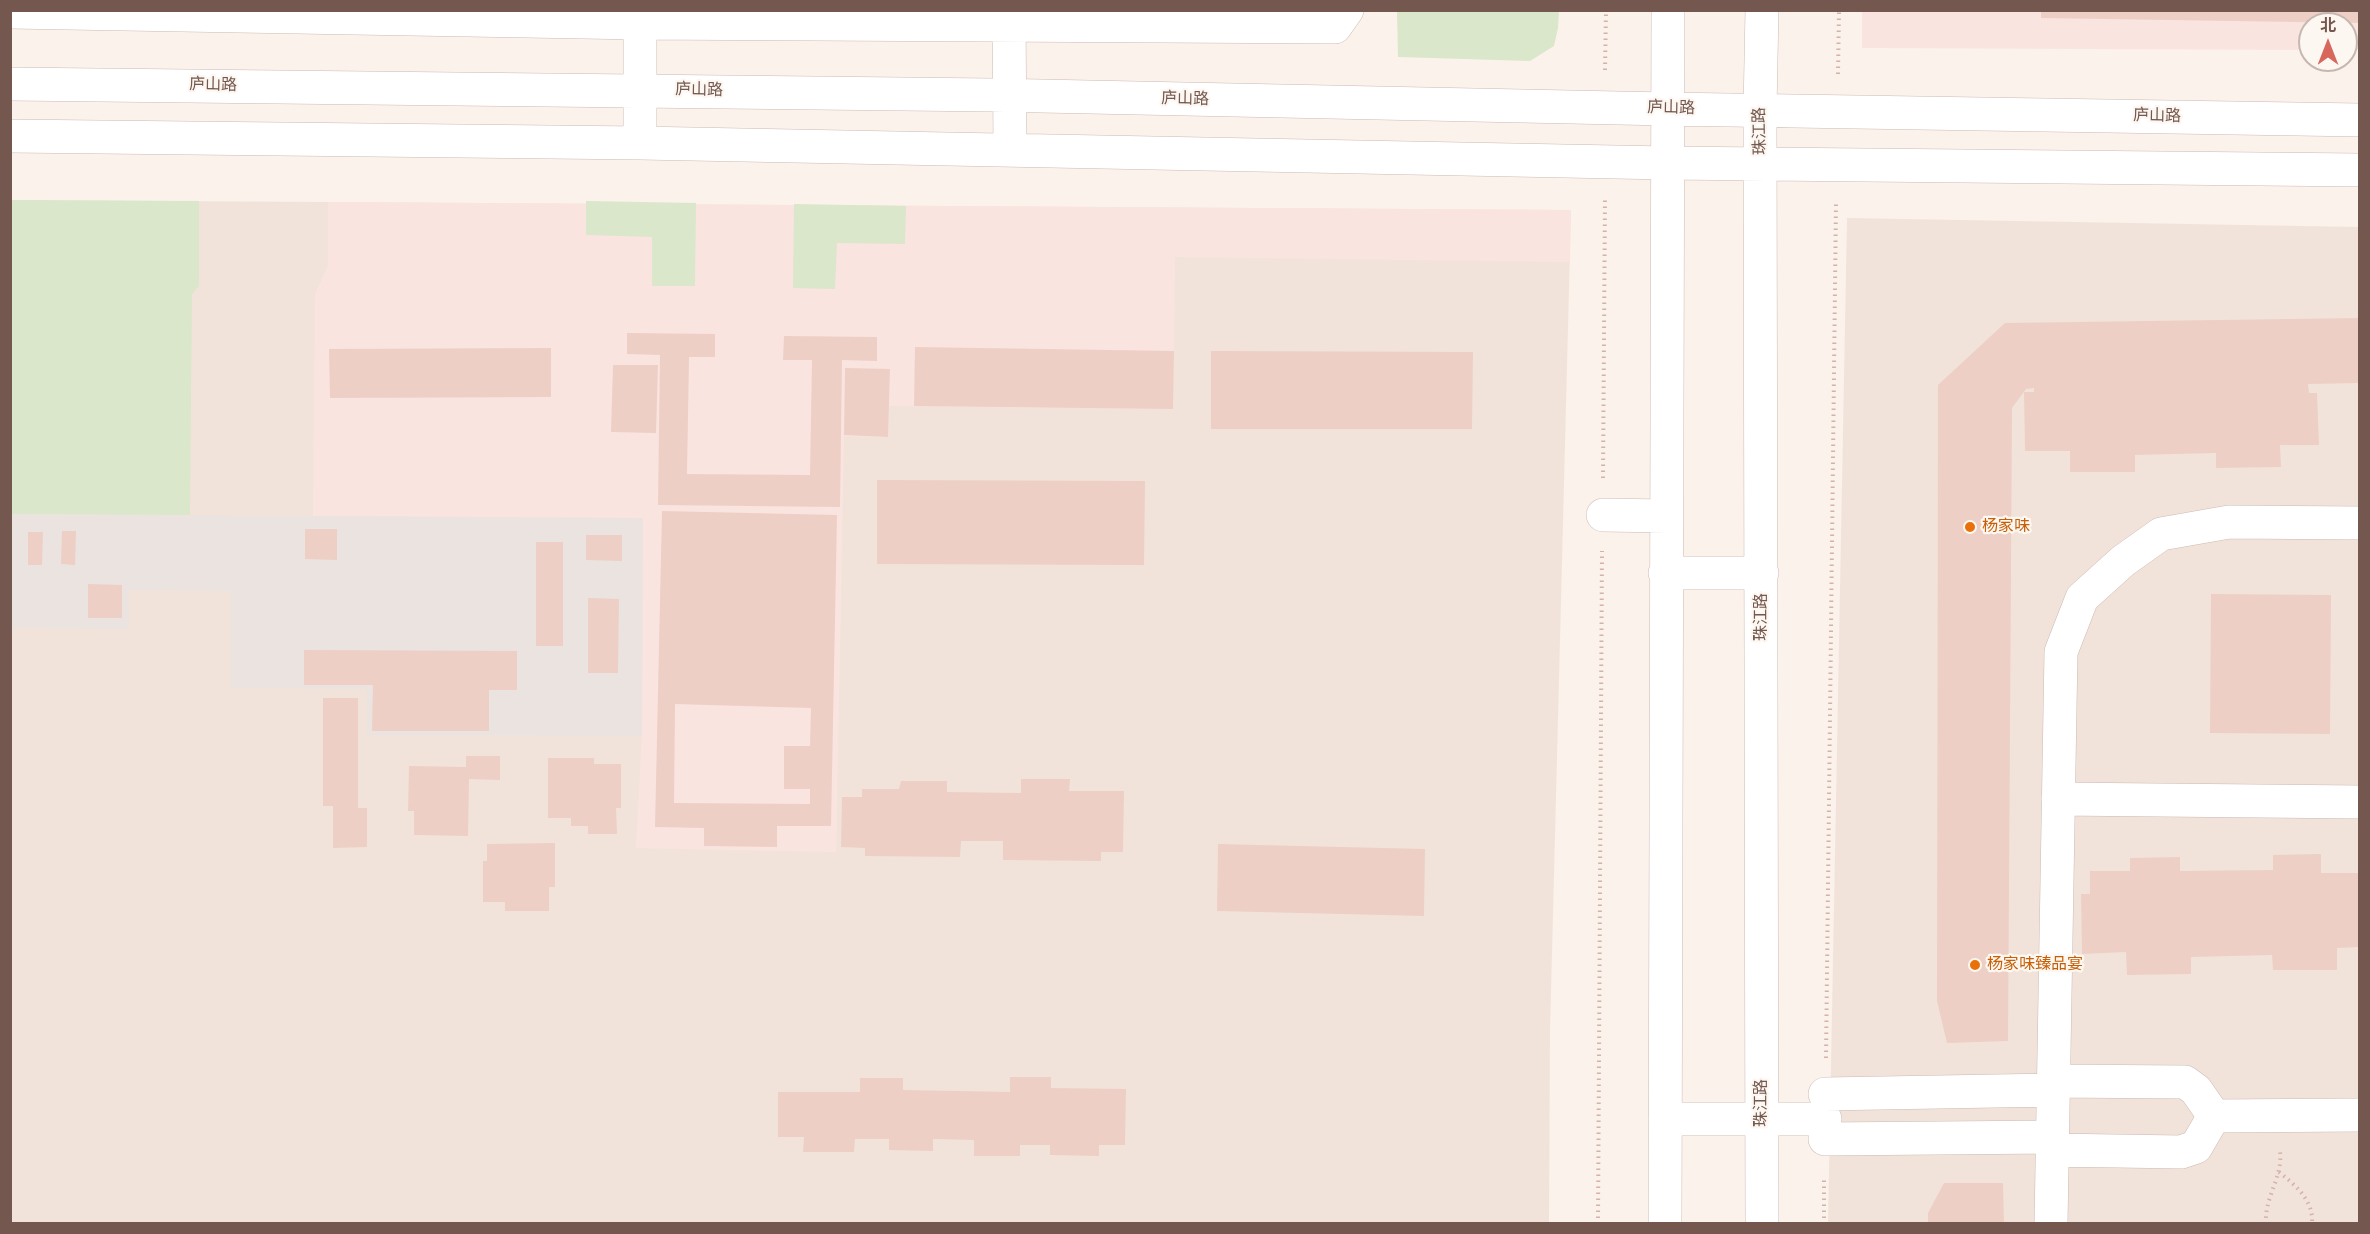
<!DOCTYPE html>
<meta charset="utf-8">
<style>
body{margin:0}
#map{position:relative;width:2370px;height:1234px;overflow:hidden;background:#fbf2eb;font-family:"Source Sans 3","Noto Sans SC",sans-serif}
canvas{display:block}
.frame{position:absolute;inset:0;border:12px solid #745850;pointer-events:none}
.north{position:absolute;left:2298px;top:12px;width:60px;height:60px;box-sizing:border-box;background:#fdf7f1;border:2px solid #c6b7b1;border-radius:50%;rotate:0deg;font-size:16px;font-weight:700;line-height:24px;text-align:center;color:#745850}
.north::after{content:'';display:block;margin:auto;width:21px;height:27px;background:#d7675d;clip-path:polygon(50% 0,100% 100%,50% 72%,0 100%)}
</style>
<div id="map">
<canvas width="2370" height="1234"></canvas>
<div class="frame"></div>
<div class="north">北</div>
</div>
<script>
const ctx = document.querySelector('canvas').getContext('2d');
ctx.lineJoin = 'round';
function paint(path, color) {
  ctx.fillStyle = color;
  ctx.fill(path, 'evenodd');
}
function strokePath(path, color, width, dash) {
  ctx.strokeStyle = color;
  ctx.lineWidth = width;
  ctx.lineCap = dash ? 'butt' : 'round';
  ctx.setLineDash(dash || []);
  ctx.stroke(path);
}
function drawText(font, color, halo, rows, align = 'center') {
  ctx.font = font + ' "Source Sans 3","Noto Sans SC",sans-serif';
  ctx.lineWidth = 4.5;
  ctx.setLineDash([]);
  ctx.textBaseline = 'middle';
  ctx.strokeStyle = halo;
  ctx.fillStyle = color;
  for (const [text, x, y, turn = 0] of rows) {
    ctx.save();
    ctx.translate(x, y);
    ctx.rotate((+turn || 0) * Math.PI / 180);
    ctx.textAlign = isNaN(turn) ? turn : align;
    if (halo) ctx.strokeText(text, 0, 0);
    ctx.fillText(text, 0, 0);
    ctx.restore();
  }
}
paint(new Path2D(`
 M11,200l1560,10 -21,821 -1,192 -1538,1z
 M1847,218l512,9v996l-531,1z`), '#f2e3da');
paint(new Path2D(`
 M1862,11h497v39h-13v-26h-36v26l-448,-2z
 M328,202l1243,8 -1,52 -395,-5 -2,152 -284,-3 -1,31 -44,-1 -8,416 -200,-4 6,-112 1,-218 -330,-2 2,-222 13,-28z`), '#fae4e0');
paint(new Path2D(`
 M11,514l632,4 -1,218 -275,-1v-46l-136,-1v-97l-102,-1v39l-118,-1z`), '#ebe3e0');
paint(new Path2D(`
 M1397,11h162l-1,17 -4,18 -24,15 -132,-4z
 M11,200l188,1v85l-7,8 -2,221 -179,-1z
 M586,201l110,2 -1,83h-43v-49l-66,-2z
 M794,204l112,2 -1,38 -68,-1 -2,46 -42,-1z`), '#dae7ca');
paint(new Path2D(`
 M2041,10h319v13l-319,-5z
 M2360,318v65l-52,1 1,9h8l2,52h-39l1,22 -65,1v-15l-81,2v17h-65v-21h-45l-1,-59h10v-4l-8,1 -14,19 -4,633 -61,2 -10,-42 1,-616 67,-62z
 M627,333l88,1v23h-26l-2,117 123,1 2,-115h-29l1,-24 93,1v24l-35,-1 -2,147 -182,-2 2,-150 -33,-1z
 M915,347l259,4 -1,58 -259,-3z
 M551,348v49l-221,1 -1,-49z
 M1211,351l262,1 -1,77h-261z
 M613,365h45l-2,68 -45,-1z
 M845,368l45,1 -2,68 -44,-2z
 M877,480l268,1 -1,84 -267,-1z
 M662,511l175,4 -6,311h-54v21l-73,-1v-18l-49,-1zM675,704l136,4 -1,38h-26v43h26v15l-136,-1z
 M305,529h32v31l-32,-1z
 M62,531h14l-1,34 -14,-1z
 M28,532h15l-1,33h-14z
 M586,535h36v26l-36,-1z
 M536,542h27v104h-27z
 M88,584l34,1v33h-34z
 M2211,594l120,1 -1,139 -120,-1z
 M588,598l31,1 -1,74h-30z
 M304,650l213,1v39h-28v41h-117l1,-46h-69z
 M323,698h35v110h9v39l-34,1v-42h-10z
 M466,756h34v24l-31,-1 -1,57 -54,-1v-24h-6l1,-45 57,1z
 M548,758h46v6h27v44h-5l1,26h-29v-8h-17v-8h-23z
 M1021,779h49l-1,12h55l-1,61h-22v9l-98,-1v-19h-42l-1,16 -95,-1v-8l-24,-1 1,-50h20v-8h37l2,-8h46v11l74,1z
 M555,843v44h-6v24h-44v-9h-22v-41h4v-17z
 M1218,844l207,5 -1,67 -207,-5z
 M2321,854v19h39v74l-23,1v22h-64l-1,-15 -81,2v17l-64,1 -1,-23 -44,2 -1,-60h9v-23h40v-13l50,-1v14l93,-1v-15z
 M1010,1077h41v11l75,1 -1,56h-26v11l-49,-1v-10h-30v11h-46v-16l-41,-1v12l-44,-1v-11h-34l-1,13h-51l1,-15h-26v-45h82v-14h43v12l107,2z
 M1944,1183h59l1,41h-76v-11z`), '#edcfc5');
const minor = new Path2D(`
 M640,10v133
 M1009,10l1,140
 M1762,10l-2,100 2,1114
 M10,12l630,11 695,4 12,-17
 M10,84l983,11 674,14 693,11
 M10,136l630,7 1027,20 693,7
 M1603,515l63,1
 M1665,573h97
 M2058,799l302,3
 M2053,1081l132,1 11,8 18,26 146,-1
 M1825,1094l228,-4
 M1665,1119h160
 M1825,1139l227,-2
 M2052,1150l129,2 15,-5 18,-31
 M1665,1224l3,-1214
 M2051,1224l10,-572 21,-54 41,-37 38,-27 68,-12 131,1`);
strokePath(minor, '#ccbab2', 34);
strokePath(new Path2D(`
 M1605,70l1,-60
 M1838,74l1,-64
 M1603,478l2,-281
 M1826,1058l10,-857
 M2279,1172c16,13 35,28 33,52
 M1598,1224l4,-673
 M1824,1224v-48
 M2266,1224c-2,-26 17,-47 14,-72`), '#d3b2a8', 4, [1.5, 4.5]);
strokePath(minor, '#fff', 33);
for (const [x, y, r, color] of [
 [1970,527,6,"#e8710a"],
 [1975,965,6,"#e8710a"]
]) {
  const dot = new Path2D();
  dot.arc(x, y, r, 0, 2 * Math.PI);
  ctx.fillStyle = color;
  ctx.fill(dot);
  strokePath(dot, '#fdf7f1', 2);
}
drawText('16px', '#745850', '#fdf7f1', [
 ["庐山路",213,86,1],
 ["庐山路",699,91,1],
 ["庐山路",1185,100,1],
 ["庐山路",1671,109,1],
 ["庐山路",2157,117,1],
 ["珠江路",1761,131,-91],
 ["珠江路",1762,617,-90],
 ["珠江路",1762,1103,-90]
]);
drawText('16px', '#c56008', '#fdf7f1', [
 ["杨家味",1982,527],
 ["杨家味臻品宴",1987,965]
], 'left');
</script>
